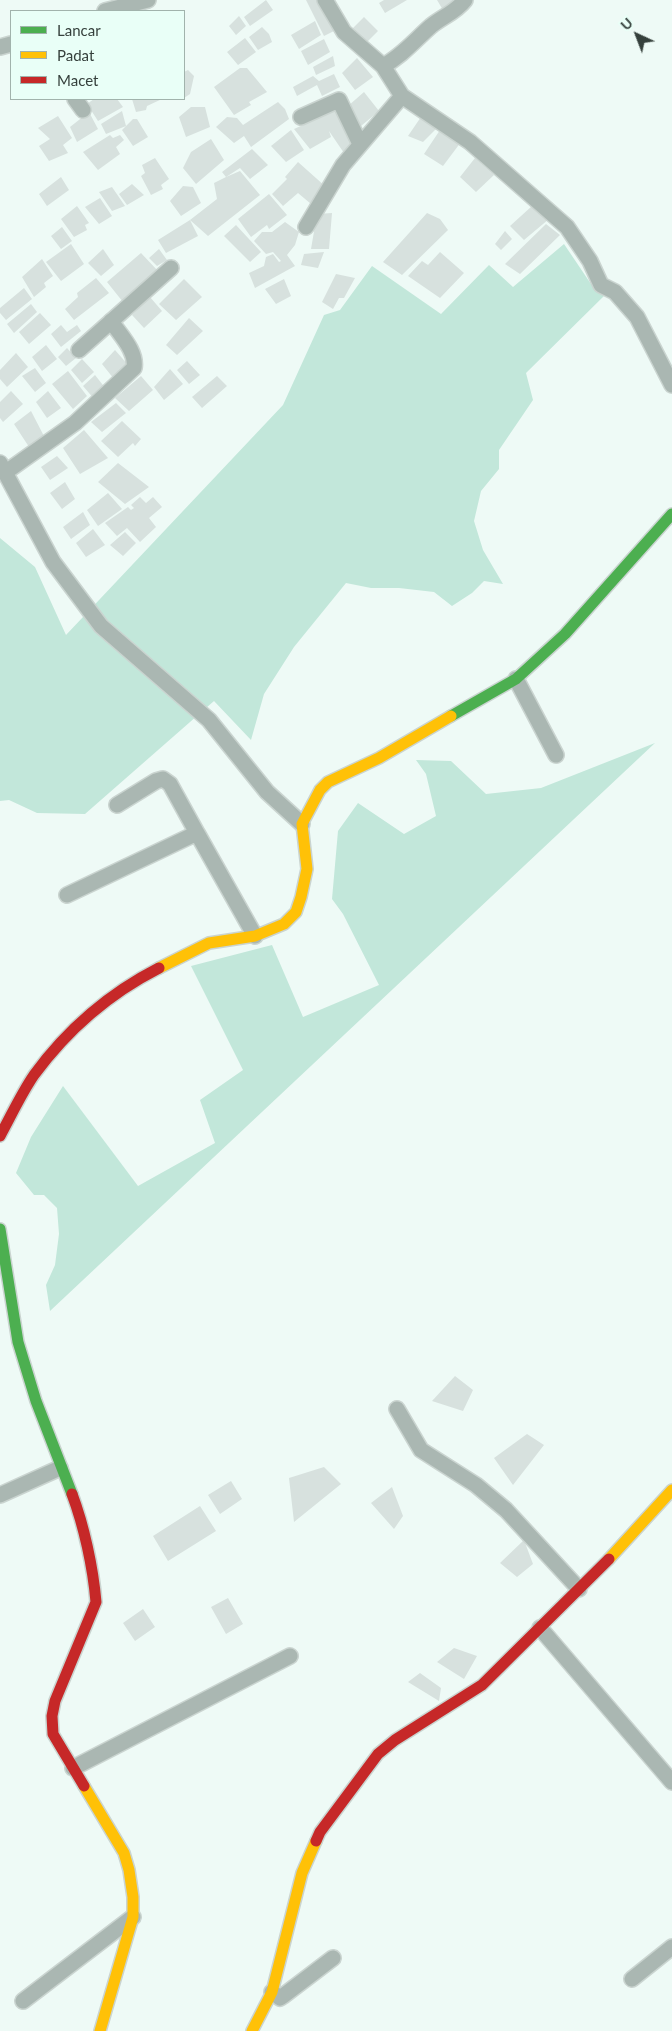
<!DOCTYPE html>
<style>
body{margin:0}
#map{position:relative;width:672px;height:2031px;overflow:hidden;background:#eefaf6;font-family:Lato,sans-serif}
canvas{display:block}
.legend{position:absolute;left:10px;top:10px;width:175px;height:90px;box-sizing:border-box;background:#e9fff7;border:1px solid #a1b3ac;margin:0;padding:6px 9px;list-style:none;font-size:15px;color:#35403c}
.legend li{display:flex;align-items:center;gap:10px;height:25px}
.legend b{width:25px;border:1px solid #a1b3ac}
.north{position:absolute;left:612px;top:10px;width:50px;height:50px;-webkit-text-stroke:4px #e9fff7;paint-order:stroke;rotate:317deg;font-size:14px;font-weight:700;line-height:20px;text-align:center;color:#35403c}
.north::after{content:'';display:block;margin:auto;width:18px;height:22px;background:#35403c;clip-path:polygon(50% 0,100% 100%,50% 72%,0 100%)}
</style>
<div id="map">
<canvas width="672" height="2031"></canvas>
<ul class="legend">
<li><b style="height:6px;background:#4caf50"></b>Lancar</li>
<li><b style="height:6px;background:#ffc107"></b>Padat</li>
<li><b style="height:6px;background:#c62828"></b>Macet</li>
</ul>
<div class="north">U</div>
</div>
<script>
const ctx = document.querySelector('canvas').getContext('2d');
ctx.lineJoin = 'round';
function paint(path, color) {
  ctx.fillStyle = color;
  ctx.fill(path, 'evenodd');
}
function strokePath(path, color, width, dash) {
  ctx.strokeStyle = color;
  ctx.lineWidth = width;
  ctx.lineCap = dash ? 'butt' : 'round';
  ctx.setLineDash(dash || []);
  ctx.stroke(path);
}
paint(new Path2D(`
 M564,244l27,40 14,11 -79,78 7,27 -34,50v19l-18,22 -7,30 9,29 20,34 -19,-3 -12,12 -20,13 -18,-14 -35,-4h-28l-25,-5 -52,64 -30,47 -13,46 -37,-39 -129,113 -48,-1 -28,-13 -9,1v-263l35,29 31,68 217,-230 41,-90 16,-5 32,-44 69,48 48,-49 24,22z
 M655,743l-605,568 -4,-26 9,-20 4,-31 -2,-26 -13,-13h-10l-18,-22 15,-36 32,-51 75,100 77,-43 -15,-43 43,-30 -52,-104 81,-21 31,72 76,-32 -36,-71 -11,-15 6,-68 20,-28 46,31 32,-18 -10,-42 -10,-14 35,1 35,33 55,-6z`), '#c2e7da');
paint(new Path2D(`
 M266,0l7,10 -23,16 -6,-9z
 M306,0h16l16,29 -14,7z
 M384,0h23l-22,13 -6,-10z
 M437,0h19l-13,10z
 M239,16l7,10 -10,9 -7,-9z
 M364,17l14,14 -13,13 -14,-14z
 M315,21l6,14 -22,14 -8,-14z
 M262,27l7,7 3,8 -14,8 -9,-13z
 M245,38l11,14 -18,13 -11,-13z
 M324,39l6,13 -22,13 -7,-14z
 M333,56l2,10 -19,9 -3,-8z
 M357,58l16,19 -18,13 -13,-17z
 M240,68h7l20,24 -18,10 2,3 -17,10 -20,-28z
 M188,70l6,6 -4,18 -6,4v-26z
 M334,74l6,13 -18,9 -5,-11 -20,11 -4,-9 20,-11 6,5z
 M364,92l15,19 -18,15 -13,-20z
 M94,99h23l6,8 -25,14 -11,-17z
 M132,99h30l-15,7 -1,4 -10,2z
 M278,102l7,7 4,10 -38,28 -7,-11 -10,7 -18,-16 11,-10 10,1 6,7z
 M336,104l20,40 -12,9 -15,-22 2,6 -21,12 -16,-20 29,-13 -1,-6z
 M191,107h14l5,20 -24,10 -7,-20z
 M122,111l4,15 -20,8 -5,-10z
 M89,112l9,17 -21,13 -7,-15z
 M423,114l16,12 -16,16 -15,-6z
 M58,116l14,22 -9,7 5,8 -19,8 -10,-15 11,-7 -12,-11z
 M133,119h4l11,18 -15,9 -11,-16z
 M291,130l13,20 -18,12 -15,-16z
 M440,130l21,12 -18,24 -19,-12z
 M110,135l3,3 7,-3 4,5 -8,7 4,7 -22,16 -15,-18z
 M211,139l13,21 -28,24 -13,-16 8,-16z
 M252,149l16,16 -18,14 -10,-11 -14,9 14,-6 20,24 -52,41 -18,-16 27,-21 -3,-16 12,-6 -4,-5z
 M155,158l14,21 -8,6 2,4 -12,6 -10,-19 4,-3 -3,-8z
 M475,158l19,17 -18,17 -16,-15z
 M298,162l28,25 -15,17 -13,-11 -15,13 -11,-12 15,-15 -2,-2z
 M61,177l8,13 -22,16 -8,-12z
 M132,184l12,11 -17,10 -8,-11z
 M183,186l10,1 8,16 -20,13 -11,-15z
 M112,187l13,19 -13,5 -13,-19z
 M269,194l18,21 -18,14 -2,-4 -16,12 -13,-18z
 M100,198l12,18 -13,8 -14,-17z
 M77,206l12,17 -4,2 2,5 -13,7 -13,-18z
 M532,206l17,13 -25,21 -14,-14z
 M332,213l-3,36h-18l6,-35z
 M427,213l13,6 8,11 -46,45 -19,-13z
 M190,220l8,16 -32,17 -8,-13z
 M285,222l14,10 -4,13 -8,10 8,11 -40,22 -6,-15 15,-7 2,-9 7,-3 6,8 2,-1 -8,-9 -7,2 -12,-13 8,-9h10z
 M546,224l14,11 -40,39 -15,-10z
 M236,225l25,27 -11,10 -26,-26z
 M62,227l10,14 -11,8 -10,-13z
 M505,231l7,8 -11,11 -6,-6z
 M71,244l13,20 -23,17 -15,-19z
 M103,249l11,16 -13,11 -13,-13z
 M159,249l8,11 -10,6 -8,-8z
 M324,252l-6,16 -17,-3 3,-11z
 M440,252l24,21 -24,25 -32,-22 14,-15 6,4z
 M141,253l17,18 -35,31 -16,-20z
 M42,259l11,17 -9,7 2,4 -12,10 -12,-20z
 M336,274l19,4 -11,20h-5l-6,11 -11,-7z
 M96,278l13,15 -35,27 -9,-11 13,-12 -1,-4z
 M184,279l18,18 -26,23 -17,-16z
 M284,279l7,17 -15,8 -11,-15z
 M24,288l8,11 -26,21 -6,-7v-5z
 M150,297l12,14 -18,17 -12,-13z
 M31,304l6,8 -23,21 -7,-9z
 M40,313l11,12 -22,19 -10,-12z
 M189,318l14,13 -26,24 -11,-10z
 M61,325l6,7 10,-7 4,6 -20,16 -10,-13z
 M46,345l11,14 -15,12 -10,-14z
 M67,348l9,10 -10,8 -8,-9z
 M115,350l14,16 -15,13 -12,-15z
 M16,353l12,14 -21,20 -7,-8v-9z
 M82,359l12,13 -12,11 -11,-13z
 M187,361l13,14 -11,9 -12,-14z
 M35,368l11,15 -11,9 -13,-16z
 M170,369l13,15 -19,16 -10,-13z
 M68,371l19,25 -14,13 -21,-25z
 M95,375l11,14 -11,11 -12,-14z
 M141,376l12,14 -24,21 -14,-13z
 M217,376l10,10 -25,22 -10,-11z
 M11,391l12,13 -20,18 -3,-4v-16z
 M48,391l13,17 -14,10 -11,-16z
 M116,403l10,10 -24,19 -11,-10z
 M31,411l15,29 -15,10 -17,-26z
 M122,421l19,18 -6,7 -2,-3 -15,14 -17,-16z
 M84,430l24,28 -28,16 -17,-26z
 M57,456l11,12 -18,12 -9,-13z
 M118,463l31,24 -24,17 -27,-22z
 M65,482l10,17 -13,10 -12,-16z
 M108,493l14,16 -24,17 -11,-16z
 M140,497l6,6 7,-6 9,10 -13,11 7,9 -16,15 -13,-14 -10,8 -12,-13 23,-16 3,3 3,-2 -3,-3z
 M83,512l7,13 -19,14 -8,-12z
 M93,529l12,16 -19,12 -10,-14z
 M125,532l11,11 -13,13 -13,-11z
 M455,1376l18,14 -10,21 -31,-10z
 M527,1434l17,11 -31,40 -19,-27z
 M324,1467l17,17 -47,38 -5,-44z
 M231,1481l11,18 -22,15 -12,-19z
 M392,1487l11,29 -9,13 -23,-26z
 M200,1506l16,25 -48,30 -15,-25z
 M524,1540l9,24 -16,13 -17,-14z
 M228,1598l15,26 -17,10 -15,-27z
 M143,1609l12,18 -20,14 -12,-18z
 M454,1648l23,8 -13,23 -27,-17z
 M420,1673l21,15 -2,13 -31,-19z`), '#d7e1de');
const street = new Path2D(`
 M325,0l19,32 39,34 19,30 68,46 97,85 23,34 11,24 14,7 22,25 35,68
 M105,11l43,-11
 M0,47l11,-3
 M383,66c19,-10 32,-26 48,-40 11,-9 25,-14 34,-26
 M75,99l8,11
 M301,117l38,-17 21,44
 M306,227l37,-62 59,-69
 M79,350l92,-82
 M0,463l53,99 48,64 108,94 58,72 35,32
 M6,472l69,-49 59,-55c3,-17 -14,-33 -23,-47
 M516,679l40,76
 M117,805l39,-24 7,-2 7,5 27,49
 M67,895l130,-62 58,103
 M397,1409l24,41 55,35 30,25 73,79
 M0,1495l60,-27
 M540,1628l132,154
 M73,1768l217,-112
 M632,1979l40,-32
 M272,1992l8,6 3,-2 50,-38
 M23,2001l110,-84`);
const fast = new Path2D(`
 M451,716l65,-37 49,-45 107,-120
 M0,1229l18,113 18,59 36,93`);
const slow = new Path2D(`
 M159,968l50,-25 46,-7 29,-12 12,-12 5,-15 6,-28 -5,-45 18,-34 8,-8 51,-24 72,-42
 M609,1559l63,-69
 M84,1786l40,67 5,17 4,27v20l-33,114
 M252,2031l20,-39 30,-119 14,-32`);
const jam = new Path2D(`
 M0,1136c11,-20 21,-42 34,-61 33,-45 76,-82 125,-107
 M72,1494c12,32 21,73 24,108l-41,99 -3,15 1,18 31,52
 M316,1841l4,-9 58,-78 17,-14 87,-55 127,-126`);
strokePath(street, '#cad4d0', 18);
strokePath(fast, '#cad4d0', 14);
strokePath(slow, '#cad4d0', 14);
strokePath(jam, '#cad4d0', 14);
strokePath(street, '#aab7b2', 15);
strokePath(fast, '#4caf50', 11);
strokePath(slow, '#ffc107', 11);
strokePath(jam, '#c62828', 11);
</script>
